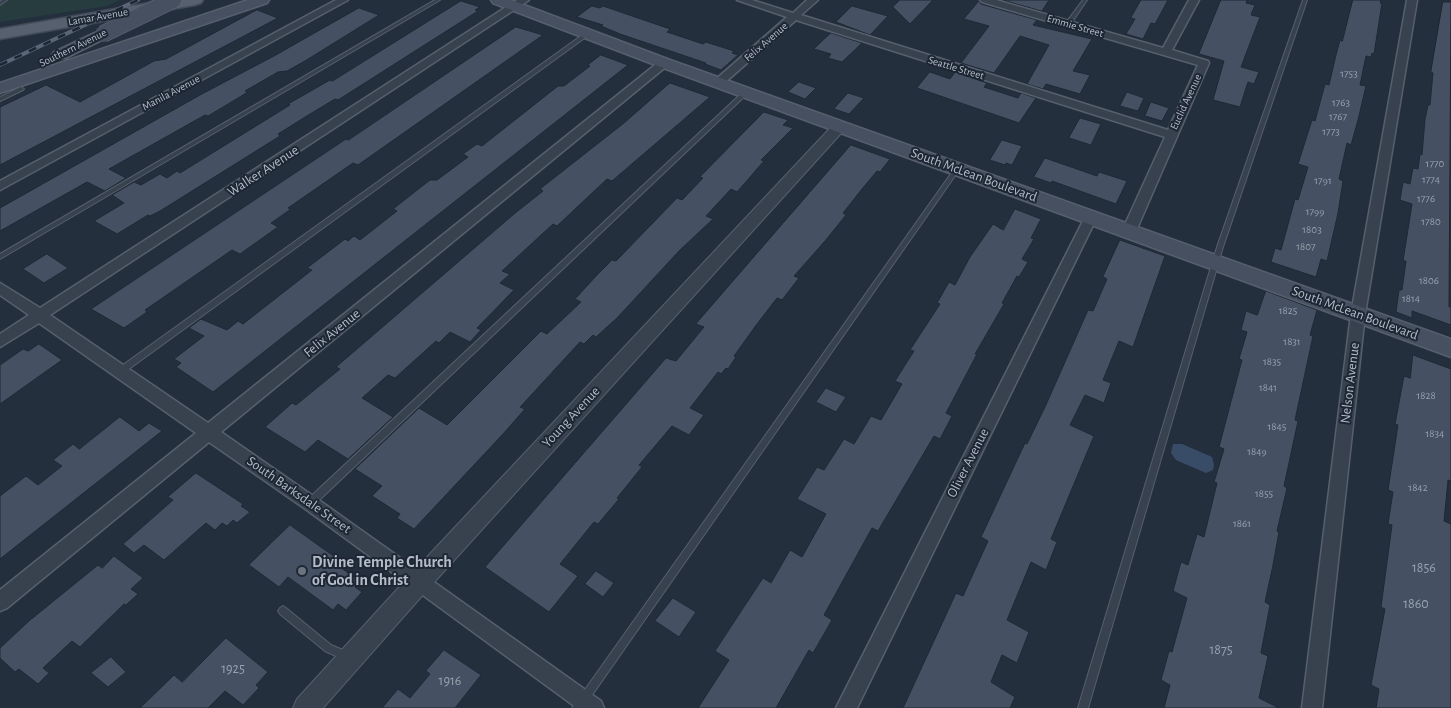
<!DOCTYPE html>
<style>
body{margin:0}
canvas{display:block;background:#242f3e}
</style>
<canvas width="1451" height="708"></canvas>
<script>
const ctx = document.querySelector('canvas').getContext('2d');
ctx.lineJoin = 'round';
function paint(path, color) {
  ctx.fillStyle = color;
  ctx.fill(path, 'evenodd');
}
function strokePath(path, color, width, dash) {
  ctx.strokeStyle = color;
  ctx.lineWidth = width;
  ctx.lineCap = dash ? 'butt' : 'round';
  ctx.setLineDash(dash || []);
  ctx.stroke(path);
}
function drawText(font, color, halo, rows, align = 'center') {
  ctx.font = font + ' "Alegreya Sans",sans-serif';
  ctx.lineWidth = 4;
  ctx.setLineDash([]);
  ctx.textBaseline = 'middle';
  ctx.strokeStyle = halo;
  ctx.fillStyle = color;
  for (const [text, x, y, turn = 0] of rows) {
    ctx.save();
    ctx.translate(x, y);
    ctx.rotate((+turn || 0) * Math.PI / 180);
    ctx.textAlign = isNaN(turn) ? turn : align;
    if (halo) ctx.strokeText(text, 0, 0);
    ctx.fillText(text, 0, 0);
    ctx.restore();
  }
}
paint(new Path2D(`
 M0,0h120l-13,6 -107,16z`), '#263c3f');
paint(new Path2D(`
 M1173,444h9l30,13 2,8 -1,5 -7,3 -30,-13 -5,-7z`), '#394c67');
const building = new Path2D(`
 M900,0h33l-23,24 -17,-17z
 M1003,0h46l-7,11z
 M1141,0h27l-13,24 -4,-1 -8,16 -17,-5 9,-15 -4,-1z
 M1221,0h26l-1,3 9,2 -4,10 9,2 -19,50 18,5 -5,12 -6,-2 -8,25 -27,-7 11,-39 -25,-7z
 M1353,0h28l-1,3h2l-8,51 -2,-1 -1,4 -5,-1 -6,29 6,1 -8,34 -7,25 -4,-2 -8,36 4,2 -5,32 -11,48 -6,-2 -5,18 -45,-15 4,-14 6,2 14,-51 3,1 10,-33 -10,-3 14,-44 3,1 10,-37 4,1 7,-30 4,-15 2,1z
 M461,1l19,6 -5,3 3,1 -140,89 -3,-1 -25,15 -32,20 2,2 -120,75 -10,5 -2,-1 -31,19 -23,-13 30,-18 -12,-8 22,-13 7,3 19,-11 7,4 10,-7 3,2 110,-68 -2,-1 42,-24 2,1z
 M979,1l2,3 56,16 -4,5 59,14 -19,32 17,4 -10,19 -34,-10 -3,5 -16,-5 22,-39 -29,-9 -26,37 -33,-10 28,-37 -25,-7z
 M1443,2h8l-2,305h2v18l-39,-14v7l-16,-6 3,-22h3l4,-29h-3l9,-57 -12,-4 3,-18 7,2 3,-16 5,1 2,-15 2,1 3,-36 3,-14h2l3,-32 -2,-1z
 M592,6l8,2 3,-2 67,23 -3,3 36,12 3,-2 28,9 -2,2 6,2 -17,15 -16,-6 1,-1 -86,-29 -19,-8 2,-1 -26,-8z
 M852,6l36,10 -18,19 -34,-13z
 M359,8l20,7 -74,46 -18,10 -9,1 -33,19 3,1 -40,24 -3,-1 -96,54 17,9 -21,13 -18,-9 -87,49v-23l200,-113 74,-39z
 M257,10l21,8 -278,147v-58l46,-22 34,17 74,-41 12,-2z
 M516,27l27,8 -185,130 -5,-2 -65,45 3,1 -20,14 7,4 -38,27 -8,-4 -87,60 2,2 -23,16 -33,-19 255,-170 2,1z
 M831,33l31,10 -20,19 -14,-4 3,-4 -17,-5z
 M601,55l27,10 -415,327 -37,-25 5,-4 -7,-4 30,-23 -15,-8 12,-9 26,11 11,-9 5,3 69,-54 -5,-2 38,-29 3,2 6,-5 6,4 37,-29 -4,-2 37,-29h7l31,-23 -5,-3 14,-10 5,2 76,-60h6l26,-20 -2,-1z
 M930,72l20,7 5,-7 32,11 -3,4 34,11 3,-5 15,5 -17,25 -102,-35z
 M799,82l17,6 -11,11 -17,-7z
 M670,83l40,14 -98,84 -5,-2 -50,47 -4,-2 -51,47 8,3 -10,9 14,7 -37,38 4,2 -11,12 -20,-10 -11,11 -3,-2 -41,37 -7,-3 -26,23 31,19 -45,42 -30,-19 -13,12 -40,-25 27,-24 4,2 44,-36 -4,-2 178,-153 29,-23 -3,-2 84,-66z
 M1127,92l17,6 -6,13 -18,-5z
 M848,93l16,5 -15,16 -15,-5z
 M1151,102l18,6 -7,13 -17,-5z
 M764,112l24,8 -5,5 10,3 -32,32 3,1 -27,31 -6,-3 -25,27 7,3 -34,32 -62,67 -21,19 -3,-2 -9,9 -4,-2 -58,63 -2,2 5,2 -22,25 -89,95 -17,-11 3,-4 -28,-18 10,-10 -27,-17 64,-61 28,17 94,-94 6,3 34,-32 -6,-3 22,-24 15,-15 4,1 61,-63 5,2 21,-22 -3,-1z
 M1080,118l21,6 -10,21 -22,-7z
 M1002,140l20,6 -10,19 -6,-2 -1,2 -15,-5z
 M851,145l39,14 -10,13 -3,-1 -15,18 -19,24 3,2 -21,26 -31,35 5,2 -17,22 -5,-2 -20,26 -23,32 2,1 -8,12 -2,-1 -5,6 -3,-2 -28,36 14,7 -15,20 -17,-9 -33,39 3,2 -25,31 2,1 -21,25 -4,-2 -34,42 18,12 -29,36 -64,-45 181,-209 10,3 28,-34 -8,-3z
 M1045,158l52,18 2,-4 28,9 -11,23 -64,-23 -1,2 -17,-6z
 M1015,209l26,10 -10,19 3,1 -12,20 6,3 -9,15 -2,-1 -15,27 2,1 -29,50h2l-31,59 6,3 -12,23 -6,-3 -56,95 -6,-3 -48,87 8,5 -19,33 -4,-3 -33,58h-78l31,-48 -14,-9 19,-29 29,-44 8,5 19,-33 12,7 24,-43 -29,-15 20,-32 7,3 20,-31 10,5 17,-28 10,4 21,-36 -7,-3 19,-30 -4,-1 30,-46 -3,-1 12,-21 6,3 15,-28 23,-33 10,6z
 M1120,240l45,16 -32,91 -14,-6 -16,39 8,3 -7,20 -19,-8 -15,30 24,11 -43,103 6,3 -11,28 -15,-8 -24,58 22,12 -12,31 -15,-8 -11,27 24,15 -5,11h-107l53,-115 7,3 25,-55 -7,-4 44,-94 2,1 18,-37 43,-97 5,1 14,-32 -4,-2z
 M47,254l21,14 -24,15 -21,-14z
 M1266,291l51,19 -7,25 3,1 -18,84 3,1 -14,65 3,2 -10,43 2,1 -6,33 -8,37 5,3 -9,48 7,3 -9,42 20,10h-115l6,-23 -9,-5 8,-29 3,1 15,-54 -14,-7 8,-29 7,3 9,-31 7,3 13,-54 -3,-1 10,-33 -5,-2 23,-87 -3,-1 8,-27 -6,-2 5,-19 11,4z
 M39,344l23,16 -62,44v-39l23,-16 5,2z
 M1413,355l38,14v112l-3,-1 -4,41 7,3v184h-75l3,-19 -8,-4 14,-76 -4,-2 11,-82 -4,-1 5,-32 -5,-2 10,-65 -3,-1 9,-48 6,2z
 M826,388l20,9 -10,15 -20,-10z
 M120,417l19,14 10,-8 13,8 -162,128v-63l26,-20 12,9 24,-19 -9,-6 20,-16 6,5z
 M196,473l47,31 -2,2 9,6 -13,11 -4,-3 -6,6 -5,-3 -7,7 -9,-7 -42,37 -20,-15 -10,8 -11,-9 50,-44 -5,-3z
 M290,525l45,32 -4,4 29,20 -5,6 7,5 -16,18 -8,-6 -5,6 -45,-33 -9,10 -30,-22z
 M114,556l29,22 -12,11 7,5 -12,11 -2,-1 -44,43 -8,-6 -29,27 6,5 -11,11 -19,-15 -4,3 -15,-14v-10l29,-27 69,-56 4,3z
 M596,571l18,12 -11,14 -18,-13z
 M673,598l23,14 -17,25 -24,-16z
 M226,638l42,34 -12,13 3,3 -16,17 -18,-14 -17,17h-68l34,-33 8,7z
 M444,650l37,25 -26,33h-73l16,-19 12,9 20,-24 -4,-3z
 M111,657l15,15 -18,15 -17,-14z`);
paint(building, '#455162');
strokePath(building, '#1f2835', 1);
const service = new Path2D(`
 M2,0h5l-7,5v-3z
 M435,0h5l-440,259v-5z
 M1083,0h4l-17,25h-4l-1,-1z
 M1303,0h4l-84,247 -135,461h-10l139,-461z
 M585,33l5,1 -468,340h-6l-1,-2 1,-2z
 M21,87l3,2 -1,1 -23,11v-4z
 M745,91l3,2 -1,1 -434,412 -3,1 -3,-1 -1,-3 1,-3 436,-408z
 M957,167l3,2 -1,1 -376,538h-11l383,-540z
 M283,606l3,2 45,37 19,8 2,3 -2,3 -3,2 -22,-10 -45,-37 -2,-3 2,-3z`);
const minor = new Path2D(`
 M336,0h12l-348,190v-9z
 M517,0h12l-479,315 158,108 452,-362h8l1,2 -1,2 -447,367 95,66 285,203 3,7h-27l-273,-200 -95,-66 -202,166 -7,3v-21l196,-157 -157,-110 -39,24v-13l29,-19 -29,-20v-12l40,25z
 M737,0h15l41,13 14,-13h11l-17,15 367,115 30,-65 -216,-63 -2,-2h16l167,48 26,-48h10l-27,50 36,11 1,2 -73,168 -2,3h-10l-2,-3 43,-94 -369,-117 -74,65h-8l-1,-2 1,-2 73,-64z
 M1407,0h10l-52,314 -43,394h-20l49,-394z
 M1091,213l6,4 -240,491h-21l249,-491z`);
const tertiary = new Path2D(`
 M839,123l5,1 2,3 -2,3 -416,459 -105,119h-30l4,-9 115,-126 422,-449z`);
const secondary = new Path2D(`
 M248,0h21l-2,3 -267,90v-10z
 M491,0h20l159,60 781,279v18l-793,-291 -165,-63z
 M103,29l5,2 3,3 -3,3 -42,21h-12l-2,-3 2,-3z`);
const primary = new Path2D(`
 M167,0h36l-2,3 -6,2 -195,34v-10z`);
strokePath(service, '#565f6c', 2);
strokePath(minor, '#565f6c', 3);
strokePath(tertiary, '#565f6c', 2);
strokePath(secondary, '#565f6c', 3);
strokePath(primary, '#414a57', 3);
paint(service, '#38414e');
paint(minor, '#38414e');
paint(tertiary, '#38414e');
paint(secondary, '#465061');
paint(primary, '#56606e');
const rail = new Path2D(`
 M0,65l138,-65`);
strokePath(rail, '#5a6575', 4);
strokePath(rail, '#1d2633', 2.5, [8]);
const secondaryBridge = new Path2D(`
 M103,34l70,-34`);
strokePath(secondaryBridge, '#565f6c', 18, []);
strokePath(secondaryBridge, '#465061', 16);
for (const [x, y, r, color] of [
 [302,571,5,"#6b7280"]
]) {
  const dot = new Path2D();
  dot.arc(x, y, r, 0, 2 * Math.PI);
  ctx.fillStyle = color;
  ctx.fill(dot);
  strokePath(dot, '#1d2633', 2);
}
drawText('11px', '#b4bcc9', '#1d2633', [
 ["Lamar Avenue",98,17,-10],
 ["Emmie Street",1075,26,16],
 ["Felix Avenue",766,42,-41],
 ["Southern Avenue",73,48,-26],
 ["Seattle Street",956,68,17],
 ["Manila Avenue",171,93,-28],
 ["Euclid Avenue",1186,102,-65]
]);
drawText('11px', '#98a1af', null, [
 ["1753",1349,74],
 ["1763",1341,103],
 ["1767",1338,117],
 ["1773",1331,132],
 ["1770",1435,164],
 ["1774",1431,180],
 ["1791",1323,181],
 ["1776",1426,199],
 ["1799",1315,212],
 ["1780",1431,222],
 ["1803",1312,230],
 ["1807",1306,247],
 ["1806",1429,281],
 ["1814",1411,299],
 ["1825",1288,311],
 ["1831",1292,342],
 ["1835",1272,362],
 ["1841",1268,388],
 ["1828",1426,396],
 ["1845",1277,427],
 ["1834",1435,434],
 ["1849",1257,452],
 ["1842",1418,488],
 ["1855",1264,494],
 ["1861",1242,524]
]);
drawText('14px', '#b4bcc9', '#1d2633', [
 ["Walker Avenue",263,171,-33],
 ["South McLean Boulevard",974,175,20],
 ["South McLean Boulevard",1355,313,20],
 ["Felix Avenue",332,333,-39],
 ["Nelson Avenue",1350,383,-83],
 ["Young Avenue",571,417,-47],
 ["Oliver Avenue",968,463,-63],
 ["South Barksdale Street",299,495,35]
]);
drawText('14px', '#98a1af', null, [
 ["1856",1424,568],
 ["1860",1416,604],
 ["1875",1221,650],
 ["1925",233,669],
 ["1916",450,681]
]);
drawText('bold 16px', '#b4bcc9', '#1d2633', [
 ["Divine Temple Church",312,562],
 ["of God in Christ",312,580]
], 'left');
</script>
